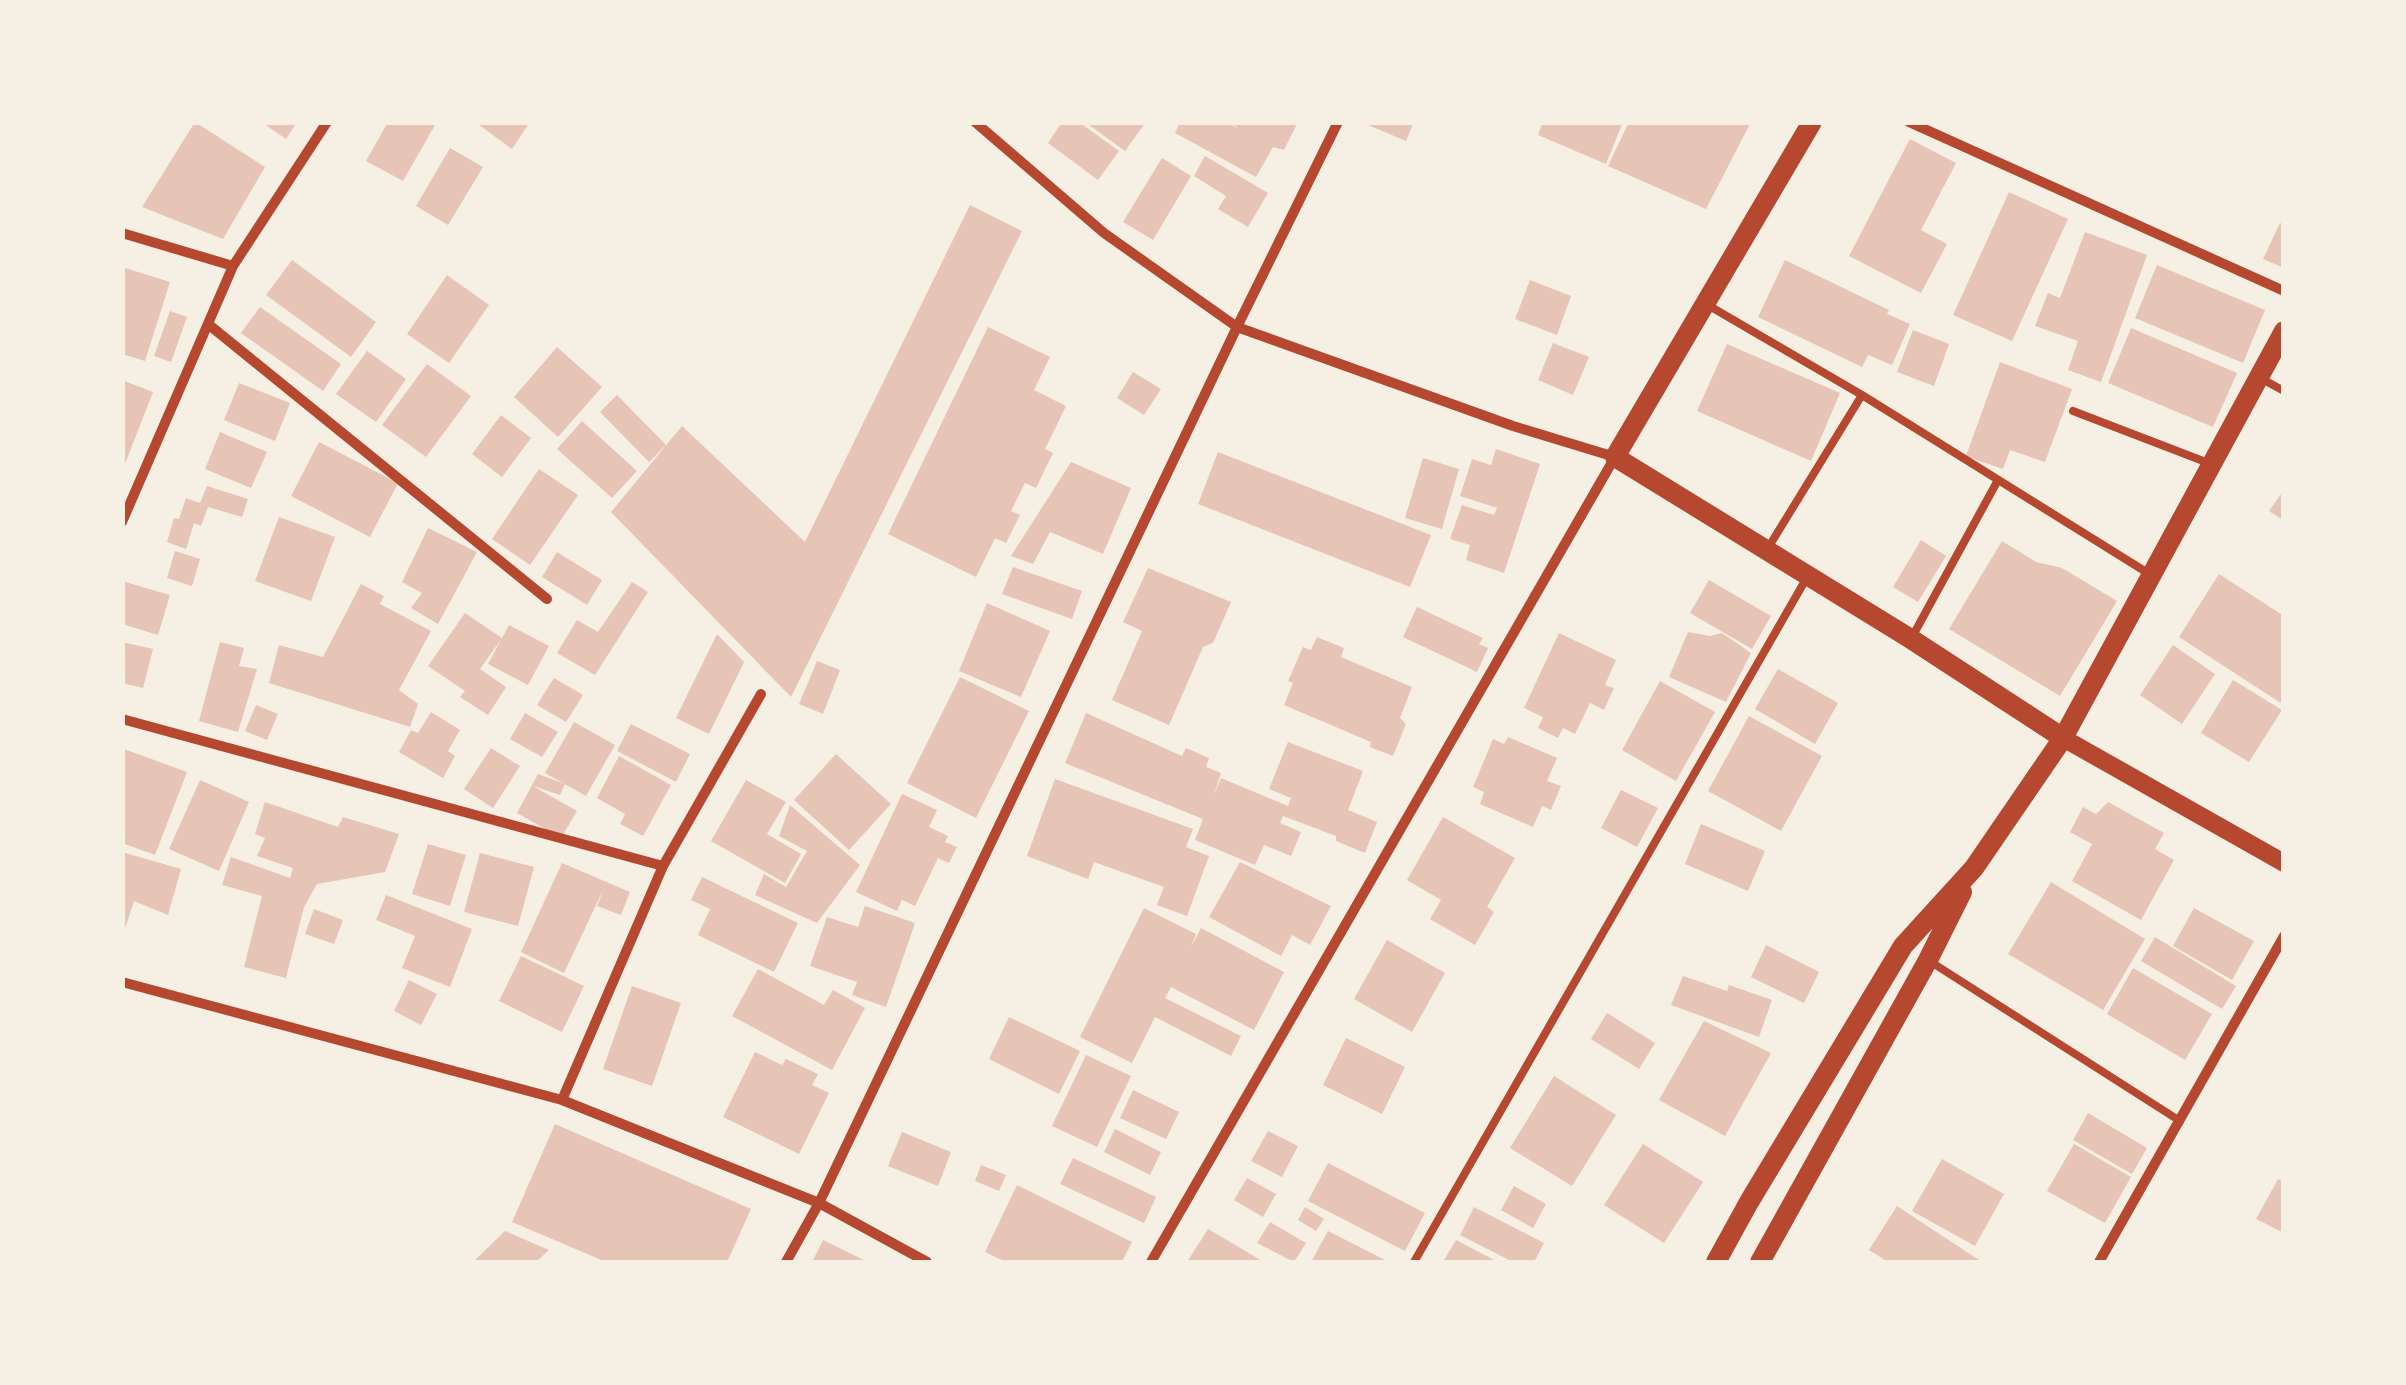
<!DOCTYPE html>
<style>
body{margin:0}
#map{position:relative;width:2406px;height:1385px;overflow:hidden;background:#f6efe4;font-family:"PT Sans Narrow",sans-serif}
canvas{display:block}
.frame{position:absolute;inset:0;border:125px solid #f6efe4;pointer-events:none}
</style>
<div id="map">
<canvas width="2406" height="1385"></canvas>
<div class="frame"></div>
</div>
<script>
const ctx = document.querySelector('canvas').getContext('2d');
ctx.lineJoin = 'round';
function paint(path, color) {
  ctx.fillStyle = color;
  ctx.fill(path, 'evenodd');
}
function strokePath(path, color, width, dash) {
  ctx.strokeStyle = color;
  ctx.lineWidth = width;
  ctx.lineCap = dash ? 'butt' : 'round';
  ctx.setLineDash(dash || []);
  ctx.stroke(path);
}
paint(new Path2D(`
 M195,122l70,45 -42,72 -81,-32z
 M261,122h36l-11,17z
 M388,122l47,3 -32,56 -37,-20z
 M475,122h55l-18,27z
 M1062,122h17l40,29 -21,29 -50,-37z
 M1085,122h61l-21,29z
 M1180,122h47l12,7 -9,-7h68l-14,28 -11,-3 -17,30 -81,-44z
 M1369,122h45l-8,19 -38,-16z
 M1543,122h80l-17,42 -68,-29z
 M1629,122h122l-45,87 -98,-43z
 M1910,139l46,24 -35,67 26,14 -26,49 -72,-37z
 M450,148l33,19 -35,58 -32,-19z
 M1205,156l63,37 -20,34 -30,-18 8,-13 -32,-20z
 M1162,158l29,18 -38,64 -30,-18z
 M2009,192l59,27 -56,122 -59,-26z
 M970,205l52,26 -231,466 -180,-185 71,-86 123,116z
 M2280,223l4,2v43l-21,-9z
 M2085,232l62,23 -46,127 -33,-12 10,-29 -43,-15 13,-33 12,5z
 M292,260l84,62 -25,35 -85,-62z
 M1785,260l104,50 -2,4 23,10 -18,41 -24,-10 -6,12 -104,-50z
 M2157,265l108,45 -22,53 -108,-45z
 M122,267l48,15 -25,79 -23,-7z
 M447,275l42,30 -40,58 -42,-29z
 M1530,280l41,16 -14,39 -42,-16z
 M260,307l81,57 -18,27 -82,-58z
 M170,311l17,6 -16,45 -17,-6z
 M988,327l62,30 -16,33 32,16 -21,43 8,4 -17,35 -11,-5 -14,28 9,4 -14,28 -11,-5 -19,39 -88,-43z
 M2131,328l106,45 -24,54 -105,-44z
 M1913,330l36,14 -15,42 -37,-14z
 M1553,343l36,14 -16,38 -35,-15z
 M1727,344l113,49 -29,68 -114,-50z
 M557,347l45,40 -44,50 -44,-40z
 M367,351l39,28 -30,43 -40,-28z
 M2000,362l72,27 -27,73 -35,-12 -7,19 -37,-13z
 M427,364l44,32 -45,61 -44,-32z
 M1133,372l28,17 -17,26 -27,-17z
 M122,380l31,12 -30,77h-1z
 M239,383l51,20 -15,38 -51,-21z
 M617,395l49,50 -17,17 -49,-50z
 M501,415l30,23 -29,39 -30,-23z
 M582,421l55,50 -25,27 -55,-49z
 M220,432l47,20 -16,36 -46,-19z
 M319,442l79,41 -28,54 -79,-41z
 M1496,449l44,15 -36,109 -38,-13 4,-15 -20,-6 12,-34 32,10 3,-7 -37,-12 12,-37 19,6z
 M1218,452l213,83 -21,52 -212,-83z
 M1423,458l36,11 -17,60 -37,-11z
 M1071,462l60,26 -28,66 -53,-22 -17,32 -22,-8z
 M539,469l39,26 -48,70 -38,-26z
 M207,486l41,13 -6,18 -34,-10 -7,19 -7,-3 -8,26 -19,-7 7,-24 5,1 7,-21 14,5z
 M2284,490v31l-15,-10z
 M279,517l56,20 -24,64 -56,-20z
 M428,528l49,24 -39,72 -27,-16 11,-15 -20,-11z
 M1921,540l25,16 -28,46 -25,-15z
 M2002,541l34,21 26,6 55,33 -57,95 -111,-67z
 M175,551l25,8 -8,27 -25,-8z
 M557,552l45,28 -15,25 -45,-28z
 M1013,567l69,24 -10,28 -70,-25z
 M1148,568l83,34 -18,41 -10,4 -34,78 -57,-25 30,-69 -19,-9z
 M2219,574l65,42v89l-105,-68z
 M1709,580l62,36 -19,33 -62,-36z
 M122,581l48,14 -12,40 -36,-11z
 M632,582l16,10 -53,83 -38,-22 20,-33 21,12z
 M361,584l23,12 -4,8 51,27 -32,59 19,14 -8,23 -141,-44 10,-38 44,12z
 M987,603l63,28 -29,66 -62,-26z
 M1417,607l66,31 -4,6 9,4 -11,24 -74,-35z
 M465,613l37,25 7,-13 40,21 -21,39 -40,-21 14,-26 -22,31 26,18 -18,28 -28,-18 5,-6 -37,-25z
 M1688,632l22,4 12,-3 29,20 -25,49 -57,-25z
 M1559,633l57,27 -11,25 9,3 -10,22 -14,-7 -15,31 -12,-6 -5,10 -20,-10 5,-11 -19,-9z
 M717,634l27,28 -35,72 -33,-16z
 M1317,637l27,11 -3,9 71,30 -12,31 6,6 -13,32 -23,-9 1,-5 -87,-37 9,-22 -5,-2 15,-34 8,3z
 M122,642l31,7 -10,39 -21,-5z
 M220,642l24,6 -5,18 18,3 -19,63 -39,-11z
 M2173,645l42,29 -33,50 -42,-29z
 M817,661l23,9 -17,44 -24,-10z
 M1778,669l60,34 -23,41 -60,-35z
 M960,677l69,34 -53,107 -69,-35z
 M554,678l29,17 -17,27 -29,-17z
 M2233,680l49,30 -33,52 -48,-29z
 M1660,681l55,31 -39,69 -54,-31z
 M256,705l22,9 -11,26 -22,-9z
 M431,712l29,18 -12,21 7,5 -12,22 -44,-26 12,-22 7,3z
 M525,713l33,19 -16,25 -32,-18z
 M1086,713l96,43 4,-8 23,10 -3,9 15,6 -7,22 7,-17 67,28 3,-8 -22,-9 19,-47 75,29 -15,39 29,12 -12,31 -29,-12v-5l-53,-20 -3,7 21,9 -10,24 -27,-11 -9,20 -60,-25 8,-21 -138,-56z
 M1749,716l73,40 -41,75 -73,-40z
 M574,722l41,23 -29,51 -41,-23z
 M631,724l59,30 -14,28 -59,-31z
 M1508,737l49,21 -10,23 14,5 -10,24 -9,-4 -9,21 -53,-23 4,-12 -11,-5 20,-48 11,5z
 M491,748l29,18 -27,42 -29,-19z
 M124,749l63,23 -32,83 -33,-12z
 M836,754l55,50 -42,46 -55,-50z
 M619,756l52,29 -28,51 -23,-12 5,-10 -28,-16z
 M538,774l27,10 -5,11 -27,-9 44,25 -16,27 -44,-25z
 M1055,779l138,50 -7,18 23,9 -22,60 -30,-11 7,-18 -70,-25 -6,17 -61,-23z
 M200,780l49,22 -30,69 -50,-22z
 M746,780l40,22 -19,32 34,20 -16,29 -74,-42z
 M1621,790l37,18 -21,39 -36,-19z
 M902,794l35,16 -8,17 19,9 -3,6 12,5 -8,16 -11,-5 -23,48 -13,-6 -5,11 -41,-19z
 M265,802l73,25 5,-10 56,17 -14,38 -68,12 -13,23 -18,71 -42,-11 18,-71 -40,-11 9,-28 59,21 3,-10 -36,-12 8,-18 -10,-4z
 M2108,802l56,31 -9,16 19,11 -33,60 -69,-39 20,-37 -22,-12 13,-25 13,7z
 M790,805l70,60 -43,58 -62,-28 9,-21 22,13 21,-36 -28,-15z
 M1443,817l72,41 -28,49 7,5 -19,33 -45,-26 11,-19 -34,-20z
 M1701,824l64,27 -17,40 -63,-27z
 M428,844l38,11 -16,51 -38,-12z
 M122,852l59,17 -13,46 -34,-14 -11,34z
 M480,853l54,14 -16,59 -54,-14z
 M1240,862l91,44 -21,39 -18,-10 -11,21 -72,-39z
 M562,863l68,29 -9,23 -24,-9 7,-18 -40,85 -43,-21z
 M702,877l96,46 -24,49 -76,-37 12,-26 -19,-9z
 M2051,882l94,57 -42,71 -95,-56z
 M386,895l86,34 -22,58 -48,-19 13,-32 -39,-16z
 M865,906l50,17 -29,84 -34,-12 5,-13 -47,-16 17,-49 31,10z
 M1144,908l52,26 -5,13 10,-19 83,44 -30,58 -83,-43 -6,11 76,38 -10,20 -76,-39 -23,46 -52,-26z
 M2194,908l60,33 -22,39 -59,-34z
 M314,909l29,11 -9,24 -29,-10z
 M2155,937l81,49 -14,23 -81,-48z
 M1387,940l58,33 -33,59 -58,-33z
 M1766,945l53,27 -15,31 -53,-26z
 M521,956l63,30 -22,46 -63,-31z
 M2133,968l79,46 -27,46 -78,-46z
 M758,969l66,36 9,-15 32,18 -33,62 -100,-54z
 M1683,976l44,15 2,-6 43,15 -13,37 -88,-32z
 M409,980l28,14 -16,31 -27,-14z
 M632,986l49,17 -29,83 -49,-17z
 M1607,1013l48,30 -16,26 -48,-30z
 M1009,1017l71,34 -21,43 -70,-35z
 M1704,1021l67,32 -46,83 -66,-36z
 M1346,1038l59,29 -23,47 -59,-29z
 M755,1052l27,13 4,-6 32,15 -6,11 17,8 -30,61 -76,-37z
 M1086,1055l45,21 -34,71 -45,-21z
 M1554,1076l62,39 -44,71 -62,-38z
 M1133,1090l46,22 -13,27 -46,-21z
 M2088,1113l59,35 -15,26 -59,-34z
 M555,1124l196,85 -24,53h-121l-94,-40z
 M1115,1129l46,23 -11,23 -46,-23z
 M1268,1131l30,15 -16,31 -31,-16z
 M902,1132l49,20 -13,34 -50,-20z
 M1643,1144l60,38 -39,61 -60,-38z
 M2074,1144l57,33 -26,46 -58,-32z
 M1073,1158l83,39 -12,26 -84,-39z
 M1942,1159l62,35 -29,52 -63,-35z
 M1328,1163l97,50 -20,38 -97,-50z
 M981,1165l25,10 -7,16 -24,-10z
 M1247,1178l29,16 -13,23 -29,-17z
 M2278,1179l6,3v51l-28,-14z
 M1017,1185l115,57 -10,20h-116l-21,-10z
 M1514,1186l32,18 -13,24 -32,-18z
 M1897,1206l85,56h-94l-19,-12z
 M1305,1207l19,12 -8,12 -18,-11z
 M1474,1207l70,36 -10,19h-21l-53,-27z
 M1270,1222l36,21 -12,19 -37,-19z
 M1208,1229l56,33h-77z
 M505,1231l44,19 -13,12h-63z
 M1328,1231l61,31h-78z
 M823,1240l45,22h-56z
 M1456,1240l42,22h-55z`), '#e6c5b7');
strokePath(new Path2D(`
 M1706,304l156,91
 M2262,379l22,12
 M2073,411l138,53
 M1768,548l94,-153 289,180
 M1911,639l87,-159
 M1931,962l249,159
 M1414,1262l392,-683`), '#b5482f', 8);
strokePath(new Path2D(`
 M975,122l129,111 133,94 276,99 102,31 -464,805
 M1909,122l375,169
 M122,233l111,33
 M208,324l339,275
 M122,522l111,-256 94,-144
 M122,719l541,147
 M122,982l440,118 257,103 108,59
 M562,1100l101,-234 98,-172
 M786,1262l33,-59 418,-876 101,-205
 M2099,1262l185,-326`), '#b5482f', 10);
strokePath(new Path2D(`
 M2063,738l221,125`), '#b5482f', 18);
strokePath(new Path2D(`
 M1812,122l-197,335 296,182 152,99
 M1716,1262l33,-60 154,-256 71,-78 89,-130 221,-407
 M1760,1262l168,-302 34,-68`), '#b5482f', 20);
</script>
